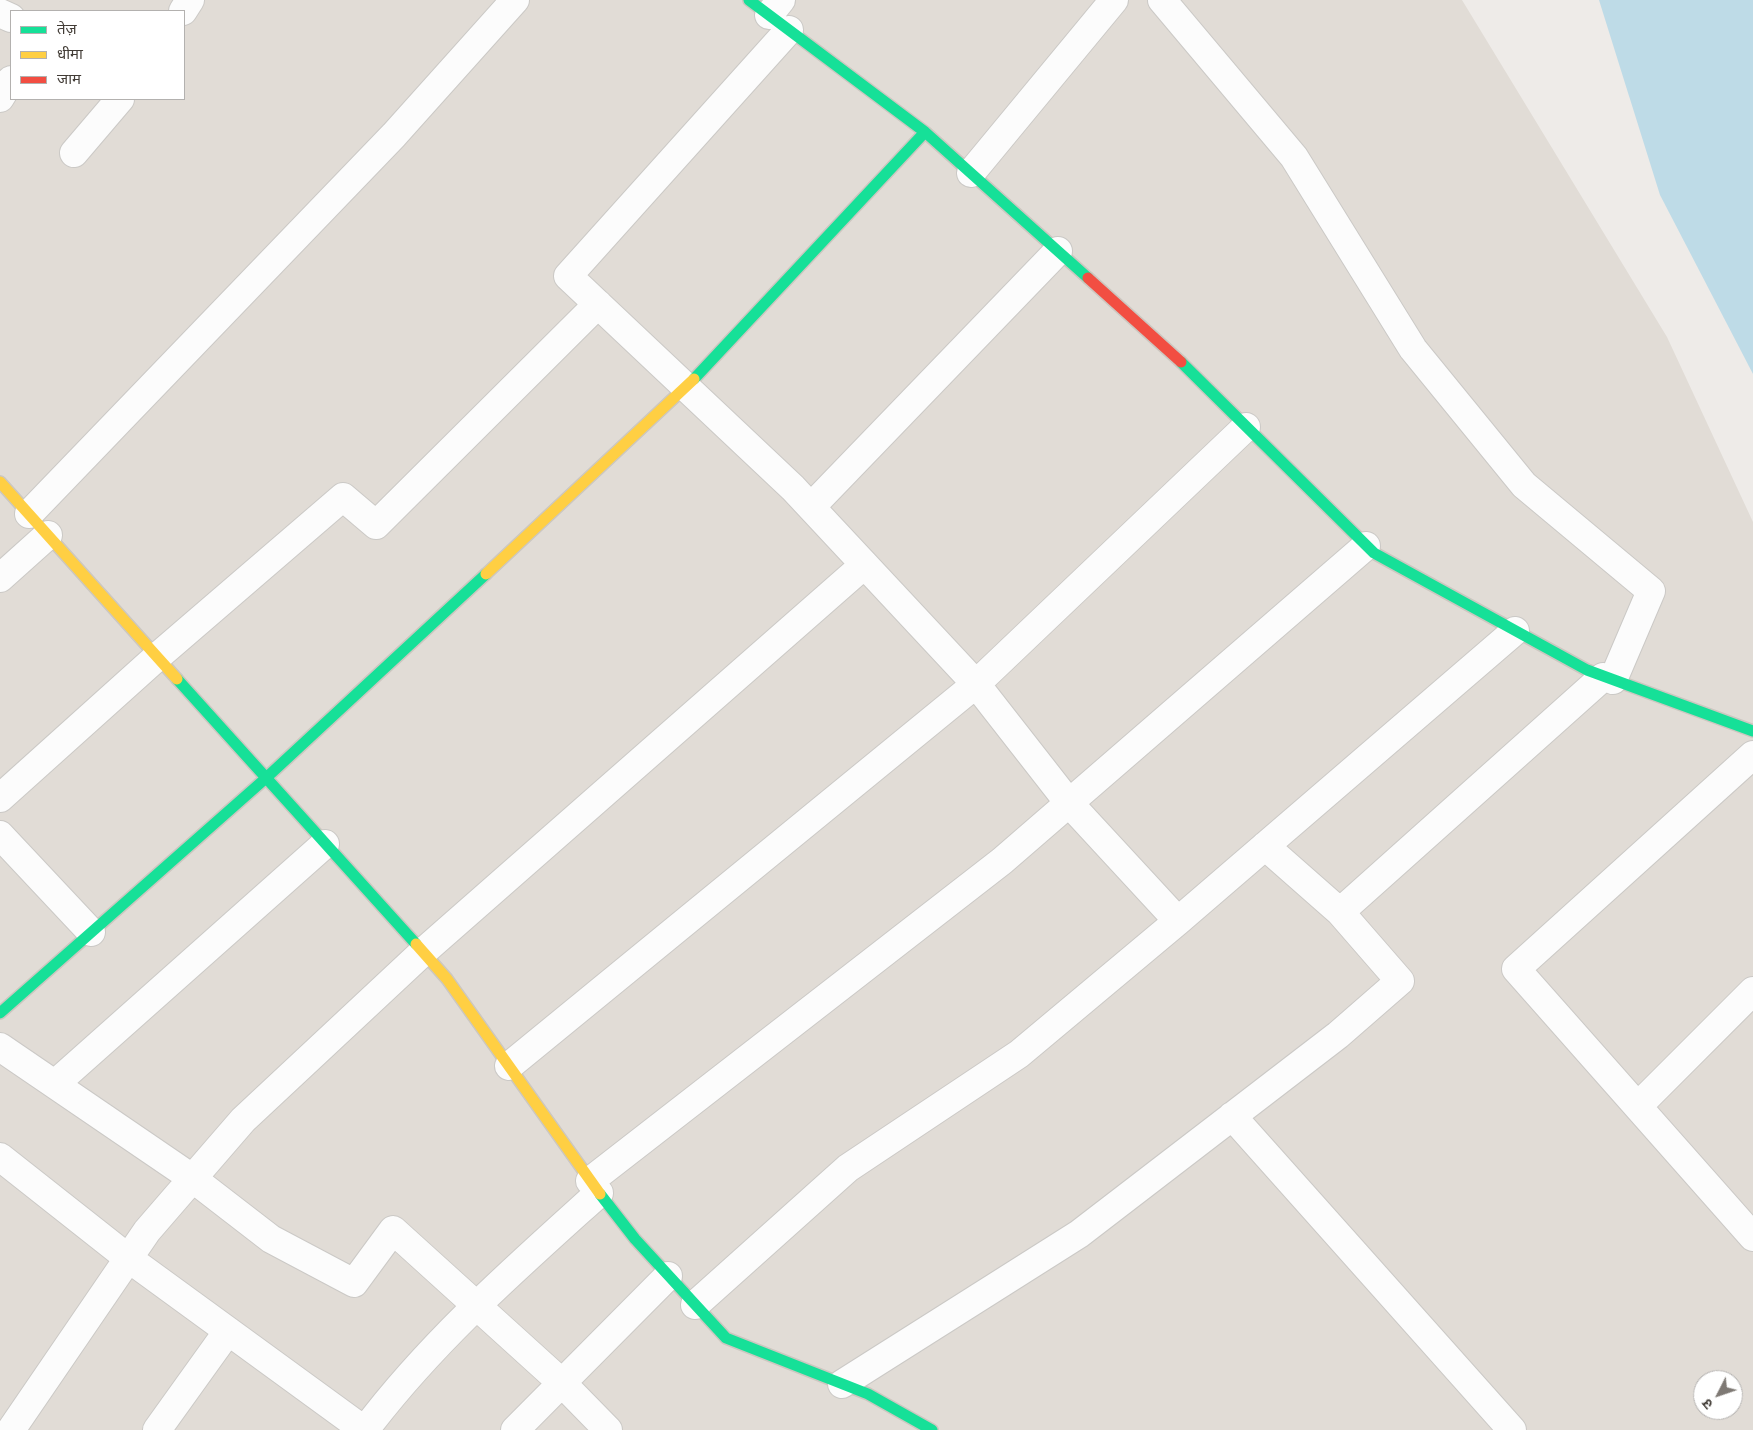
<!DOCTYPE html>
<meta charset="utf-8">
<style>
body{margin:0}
#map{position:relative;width:1753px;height:1430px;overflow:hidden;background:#eeebe8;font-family:Cabin,"Noto Sans Devanagari",sans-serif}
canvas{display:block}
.legend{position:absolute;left:10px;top:10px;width:175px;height:90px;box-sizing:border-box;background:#fff;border:1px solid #b3b1af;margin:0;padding:6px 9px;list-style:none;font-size:15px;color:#423c36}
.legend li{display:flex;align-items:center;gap:10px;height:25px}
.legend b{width:25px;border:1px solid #b3b1af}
.north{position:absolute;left:1693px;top:1370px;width:50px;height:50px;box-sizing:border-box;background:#fff;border:1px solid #b3b1af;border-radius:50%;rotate:229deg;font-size:14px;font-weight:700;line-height:20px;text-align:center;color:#423c36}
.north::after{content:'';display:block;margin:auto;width:18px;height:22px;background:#7e7974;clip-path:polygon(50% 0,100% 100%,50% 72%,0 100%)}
</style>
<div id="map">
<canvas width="1753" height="1430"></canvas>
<ul class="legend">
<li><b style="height:6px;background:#16e098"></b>तेज़</li>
<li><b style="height:6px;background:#ffcf43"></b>धीमा</li>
<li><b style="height:6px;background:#f24e42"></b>जाम</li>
</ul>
<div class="north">उ</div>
</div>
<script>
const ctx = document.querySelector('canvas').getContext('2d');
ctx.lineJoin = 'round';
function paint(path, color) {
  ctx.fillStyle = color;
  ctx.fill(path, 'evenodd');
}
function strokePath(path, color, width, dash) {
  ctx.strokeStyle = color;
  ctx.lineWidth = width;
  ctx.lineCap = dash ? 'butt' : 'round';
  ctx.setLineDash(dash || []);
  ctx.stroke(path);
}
paint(new Path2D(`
 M0,0h1462l205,337 86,185v908h-1753zM11,11h173v88h-173zM1703,1380h30v30h-30z`), '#e1dcd6');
paint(new Path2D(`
 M1599,0h154v374l-93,-179z`), '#bedbe7');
const street = new Path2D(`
 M1162,0l132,157 119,192 111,136 127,106 -38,89
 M183,11l7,-11
 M0,13l11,5
 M769,15l12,-15
 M789,30l-221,246 225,212 183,196 93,119 109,118
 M0,98l11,-18
 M74,153l46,-54
 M971,173l143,-173
 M811,507l247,-256
 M29,514l365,-379 121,-135
 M0,578l48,-43
 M1753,755l-237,214 237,268
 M0,798l157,-141 186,-160 33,28 222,-221
 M0,835l91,97
 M1340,912l263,-235
 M0,1047l192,131 79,61 83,44 39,-53 169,153 46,47
 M509,1066l467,-382 270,-257
 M55,1084l270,-240
 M1638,1106l115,-115
 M1232,1116l280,314
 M0,1157l128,101 236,172
 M590,1181l412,-320 364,-315
 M695,1305l153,-137 171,-114 159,-133 337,-290
 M842,1384l237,-150 259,-199 62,-54 -60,-69 -75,-66
 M11,1430l136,-199 96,-111 180,-168 441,-387
 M157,1430l71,-99
 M365,1430c67,-89 152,-163 234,-237
 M515,1430l153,-154`);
const fast = new Path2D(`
 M749,0l176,132 163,146
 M1181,362l193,191 213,117 166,61
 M694,379l231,-247
 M177,679l239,265
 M0,1013l266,-235 220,-204
 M600,1194l35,45 91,99 142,56 64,36`);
const slow = new Path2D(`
 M0,482l177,197
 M486,574l208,-195
 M416,944l31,35 153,215`);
const jam = new Path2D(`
 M1088,278l93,84`);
strokePath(street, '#cbc9c6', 30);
strokePath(fast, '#ccc7c0', 14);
strokePath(slow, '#ccc7c0', 14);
strokePath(jam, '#ccc7c0', 14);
strokePath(street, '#fcfcfc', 28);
strokePath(fast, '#16e098', 11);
strokePath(slow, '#ffcf43', 11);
strokePath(jam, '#f24e42', 11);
</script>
